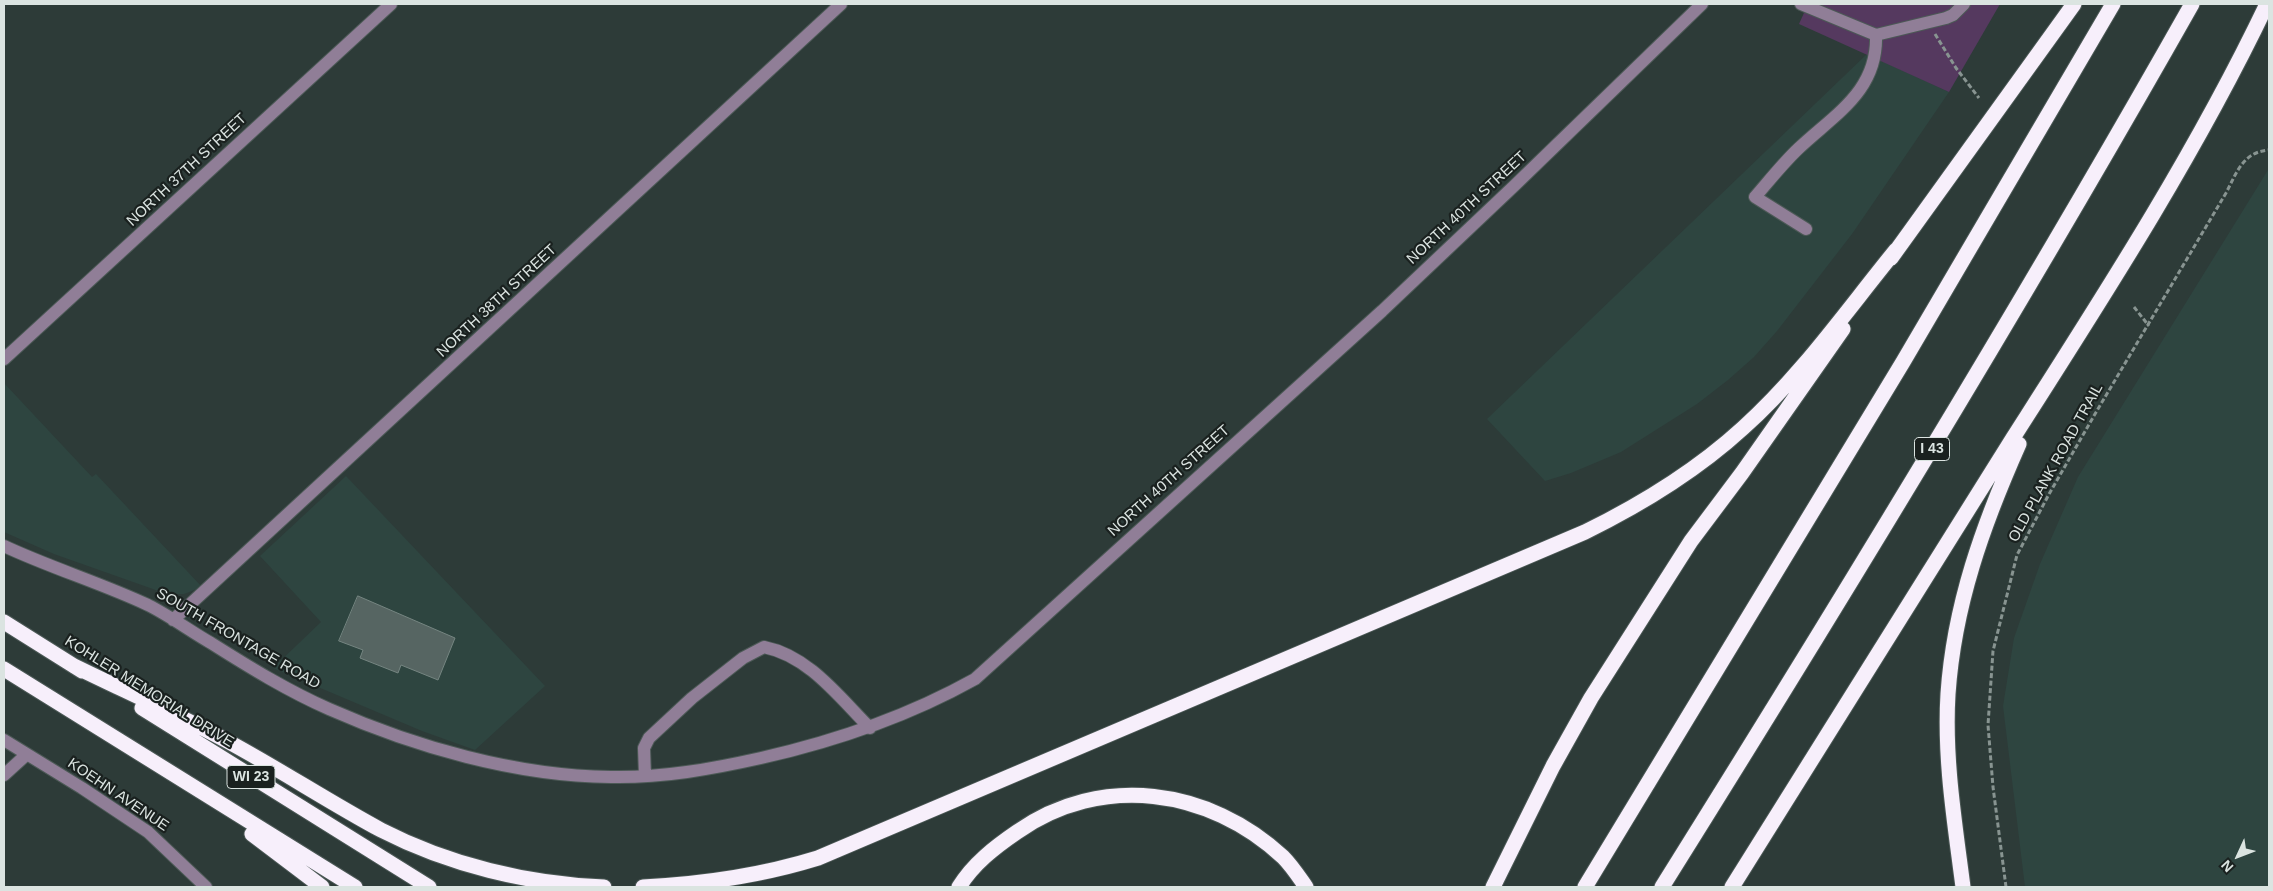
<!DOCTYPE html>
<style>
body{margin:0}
#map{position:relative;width:2273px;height:891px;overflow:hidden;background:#2d3b38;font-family:Arial,sans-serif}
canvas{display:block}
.frame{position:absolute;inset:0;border:5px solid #dbe4e1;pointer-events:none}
.north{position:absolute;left:2213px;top:831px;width:50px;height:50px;-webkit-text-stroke:4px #1a211f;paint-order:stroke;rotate:227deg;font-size:14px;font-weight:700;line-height:20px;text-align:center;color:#dbe4e1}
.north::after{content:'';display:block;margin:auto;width:18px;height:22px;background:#dbe4e1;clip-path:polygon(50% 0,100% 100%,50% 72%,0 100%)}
</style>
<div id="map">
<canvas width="2273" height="891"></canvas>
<div class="frame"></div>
<div class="north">N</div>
</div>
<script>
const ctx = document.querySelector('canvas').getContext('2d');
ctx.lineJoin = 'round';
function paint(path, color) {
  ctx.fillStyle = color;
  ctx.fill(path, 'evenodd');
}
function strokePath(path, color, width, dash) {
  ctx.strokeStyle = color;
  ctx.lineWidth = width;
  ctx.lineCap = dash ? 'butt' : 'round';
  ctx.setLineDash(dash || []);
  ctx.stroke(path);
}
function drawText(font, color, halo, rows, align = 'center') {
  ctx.font = font + ' Arial,sans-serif';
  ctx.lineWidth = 4.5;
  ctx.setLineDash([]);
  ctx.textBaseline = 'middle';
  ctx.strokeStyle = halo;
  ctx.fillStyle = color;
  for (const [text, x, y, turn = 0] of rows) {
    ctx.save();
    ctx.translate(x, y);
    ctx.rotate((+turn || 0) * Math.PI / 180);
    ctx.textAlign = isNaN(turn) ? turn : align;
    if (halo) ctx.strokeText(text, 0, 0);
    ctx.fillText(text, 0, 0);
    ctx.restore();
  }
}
paint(new Path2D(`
 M1867,54l82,38 -97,142 -75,97 -23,26 -26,23 -31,24 -76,48 -50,21 -26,8 -58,-62z
 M2268,170l1,717h-244l-22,-181 11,-68 26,-74 38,-87z
 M4,383l88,94 4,-3 106,113 -18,7h-17l-113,-40 -50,-22z
 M346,476l199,210 -70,64 -53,-19 -149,-63 48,-46 -61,-66z`), '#2e4540');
paint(new Path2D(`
 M1808,4h192l-51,88 -150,-68z`), '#55395f');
const building = new Path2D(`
 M358,596l97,42 -17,42 -37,-15 -3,8 -38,-15 3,-8 -24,-9z`);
paint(building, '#566562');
strokePath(building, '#758581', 1);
const minor = new Path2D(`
 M1801,4l75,31
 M1876,35l70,-17 7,-3 11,-11
 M1806,229l-51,-32c14,-16 28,-34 44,-49 36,-34 79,-57 77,-113
 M4,359l387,-355
 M4,546c47,22 97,37 144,59 22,11 42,26 63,38 38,24 77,48 118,66 86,38 187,67 282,68 51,1 101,-8 150,-19 75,-17 146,-41 214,-79l407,-368 132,-125 188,-182
 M173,620l668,-616
 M4,740l78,48 66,44 58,55
 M4,775l22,-20
 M645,776l-1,-28 5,-10 43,-40 51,-40 21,-11c45,9 75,50 106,81`);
const highway = new Path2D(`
 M1891,258l183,-254
 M4,622l78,49
 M74,666c51,25 103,48 153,75 52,28 102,61 154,89 68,35 147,54 223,57
 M4,669l351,218
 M142,708l287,179
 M252,834l70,53
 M643,887c61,-3 117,-11 175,-29l767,-326c57,-28 111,-61 158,-104 58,-52 104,-118 153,-178
 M959,887c14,-23 36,-40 58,-55 84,-59 192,-44 266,25 9,9 16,20 23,30
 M1493,887l60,-121 38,-68 100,-157 51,-68 101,-144
 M1585,887l318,-525 210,-358
 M1662,887c182,-291 361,-584 530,-883
 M1732,887c94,-150 187,-300 281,-449 90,-141 182,-283 254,-434
 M1963,887c-8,-63 -19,-128 -15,-193 6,-89 35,-169 71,-250`);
strokePath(minor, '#4c5956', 14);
strokePath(highway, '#4c5956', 17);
strokePath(new Path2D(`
 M1935,34l21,34 23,30
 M2134,307l15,19
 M2006,887l-13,-100 -5,-62 5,-74 24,-96 31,-59 47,-82 131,-221c11,-21 17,-41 43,-43`), '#889491', 3, [5, 2.5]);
strokePath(minor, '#907e97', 12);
strokePath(highway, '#f7effb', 15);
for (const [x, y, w] of [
 [1932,449,35],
 [251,777,48]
]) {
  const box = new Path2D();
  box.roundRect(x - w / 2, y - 11.5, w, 23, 4);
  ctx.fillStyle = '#1a211f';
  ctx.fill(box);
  strokePath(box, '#dbe4e1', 1);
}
drawText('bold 14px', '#dbe4e1', null, [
 ["I 43",1932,449],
 ["WI 23",251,777]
]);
drawText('15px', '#dbe4e1', '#1a211f', [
 ["NORTH 37TH STREET",187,170,-43],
 ["NORTH 40TH STREET",1467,208,-43],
 ["NORTH 38TH STREET",497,301,-43],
 ["OLD PLANK ROAD TRAIL",2056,463,-61],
 ["NORTH 40TH STREET",1169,481,-42],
 ["SOUTH FRONTAGE ROAD",238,639,30],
 ["KOHLER MEMORIAL DRIVE",149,692,32],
 ["KOEHN AVENUE",118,795,34]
]);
</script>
